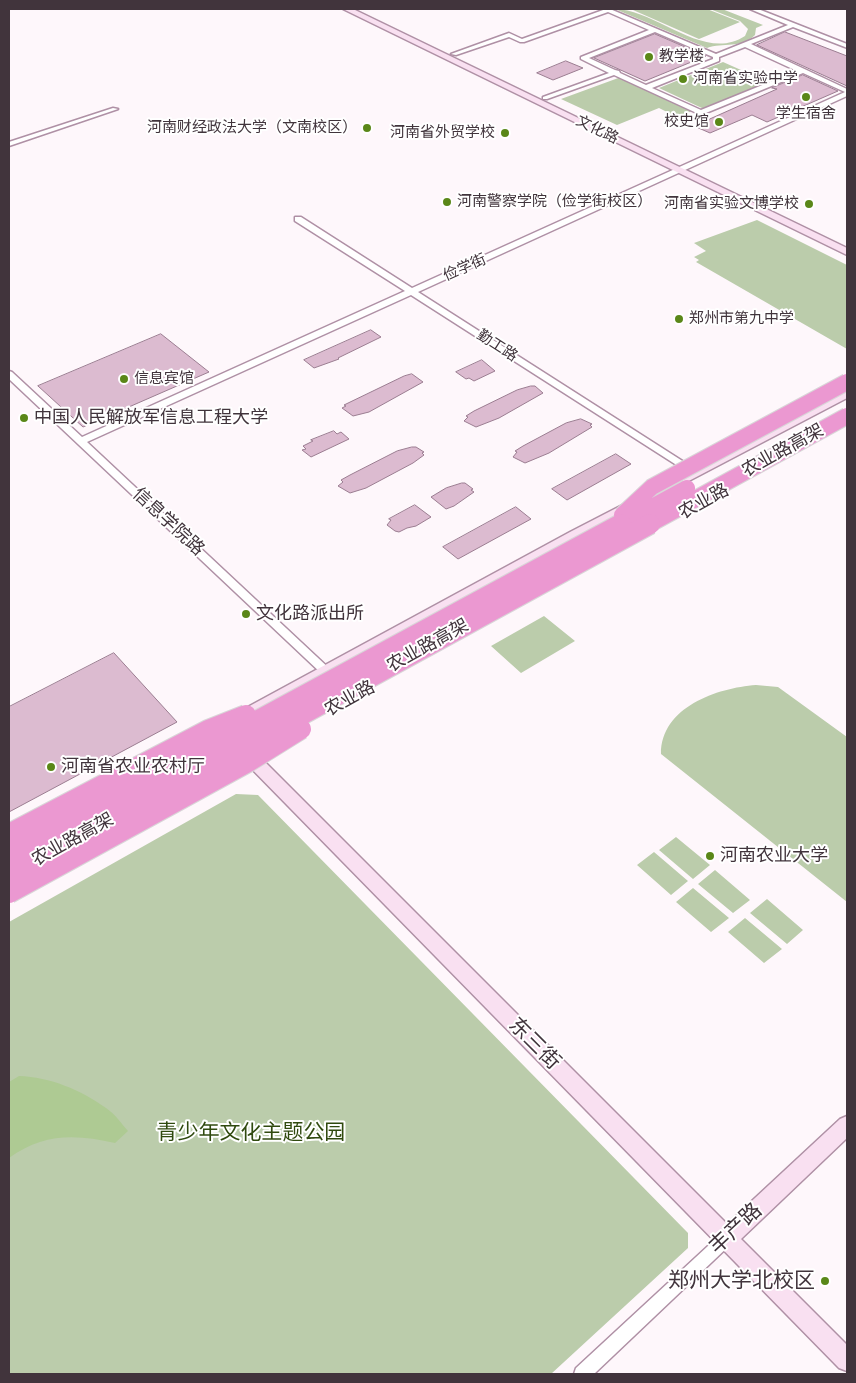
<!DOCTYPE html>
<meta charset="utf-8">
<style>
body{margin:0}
#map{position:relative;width:856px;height:1383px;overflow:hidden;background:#fef7fb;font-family:"Space Grotesk",sans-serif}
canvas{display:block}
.frame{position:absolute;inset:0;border:10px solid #41343c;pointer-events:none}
</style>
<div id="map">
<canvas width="856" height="1383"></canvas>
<div class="frame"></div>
</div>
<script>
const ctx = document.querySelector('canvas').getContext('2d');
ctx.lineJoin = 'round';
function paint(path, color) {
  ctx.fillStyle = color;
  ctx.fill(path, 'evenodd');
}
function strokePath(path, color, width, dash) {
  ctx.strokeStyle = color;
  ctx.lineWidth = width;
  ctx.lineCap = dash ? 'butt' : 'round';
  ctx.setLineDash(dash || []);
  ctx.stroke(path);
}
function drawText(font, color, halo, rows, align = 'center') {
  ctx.font = font + ' "Space Grotesk","Noto Sans SC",sans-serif';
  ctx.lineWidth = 4;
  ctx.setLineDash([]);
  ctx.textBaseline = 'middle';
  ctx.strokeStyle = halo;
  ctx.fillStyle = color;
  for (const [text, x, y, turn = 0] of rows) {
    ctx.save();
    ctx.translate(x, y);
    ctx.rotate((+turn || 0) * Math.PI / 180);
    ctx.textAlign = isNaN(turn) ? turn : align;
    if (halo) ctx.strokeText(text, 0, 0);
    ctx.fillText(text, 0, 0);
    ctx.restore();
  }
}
paint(new Path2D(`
 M615,9c41,0 89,54 130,27l3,-7 -8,-8 -30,-12h12l41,16 -7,3 -1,7c-14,14 -32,7 -48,13z
 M637,9h70l33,13 -41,17 -66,-29z
 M723,62l45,20 -64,27 -45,-21z
 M621,77l71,34 -15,6 -18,-9 -42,17 -56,-26z
 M757,220l90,45v84l-151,-87 3,-2 -5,-3 12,-6 -12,-8z
 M544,616l31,25 -54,32 -30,-27z
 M756,685l22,2 69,50v165l-186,-148c0,-47 56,-66 95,-69z
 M236,794l22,1 430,438v15l-137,126h-542v-452z
 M676,837l34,28 -17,14 -34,-29z
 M654,852l34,29 -17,14 -34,-30z
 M715,870l35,30 -17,13 -35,-29z
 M693,888l36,30 -18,14 -35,-30z
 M767,899l36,31 -16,14 -37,-31z
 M745,918l37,31 -18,14 -36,-31z`), '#bbccab');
paint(new Path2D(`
 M19,1076c31,1 62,14 87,32 9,6 15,15 22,23l-13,12c-39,-9 -72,-10 -106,15v-76z`), '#aeca93');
const building = new Path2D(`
 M785,32l62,24v30l-90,-41z
 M655,34l51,22 -61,25 -51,-23z
 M566,61l17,7 -30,12 -16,-7z
 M803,75l35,16 -71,31 -15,-7 -42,18 -16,-7 83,-37 -5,-1z
 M371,330l10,7 -43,21 1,1 -25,9 -10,-8z
 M161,334l48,38 -126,55 -45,-41z
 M482,360l13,11 -21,10 -5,-3 -3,1 -10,-7z
 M412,374l11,8 -54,30 -16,4 -11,-8 4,-2 -2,-1 60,-29z
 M531,386h4l8,7 -44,25 -23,9 -12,-6 4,-4 -2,-1 8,-5 43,-21z
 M581,419l11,5 -2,1 2,2 -43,26 -24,10 -12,-6 4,-5 -2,-1 8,-5 43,-23z
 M334,431l3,3 4,-2 8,7 -38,18 -9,-7 4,-1 -3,-3 10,-5 -2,-1z
 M412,447h4l8,5 -2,1 2,2 -11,8 -47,25 -16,5 -12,-7 5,-4 -2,-2 9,-5 47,-24z
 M616,454l15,10 -64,36 -15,-11z
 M462,483h3l8,6 -2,1 3,2 -20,14 -8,3 -15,-12 15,-9z
 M415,505l16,12 -15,9 -9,2 -8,4 -4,-1 -8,-6 4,-5 -2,-1z
 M516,507l15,12 -73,40 -15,-12z
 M114,653l63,69 -168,90v-105z`);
paint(building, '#dcbbd0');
strokePath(building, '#9b7d91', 1);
const street = new Path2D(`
 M606,9h4l106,45 72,-29 -38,-16h8l89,35v4l-2,-1 -52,-20 -42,17 96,45v7l-429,196 277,177 2,2 -2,2h-6l-278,-178 -324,147 245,229 -2,3h-8l-313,-295v-8l3,1 70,65 323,-146 -110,-70v-4h6l111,71 433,-196 -42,-19 -102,42 -87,-40 -67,24h-4v-2l66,-24 -28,-14v-2l68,-27 -41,-18 -84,30h-4l-11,-5 -53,18 -5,-1 58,-21 13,6zM655,32l58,25v2l-67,26 -26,-12 -1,-2 -4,-1 -26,-12zM745,47l52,24 -96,39 -49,-22 67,-27v-4z
 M113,108l5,1 -109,37v-4z
 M727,1230l5,3 3,5 -3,5 -138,131h-20l2,-6 146,-135z`);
const secondary = new Path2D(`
 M343,9h10l494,239v7z
 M847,389v9l-267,140 -337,185 -5,2 -5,-2 -3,-4 3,-4 337,-183z
 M246,747l6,2 475,475 113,-105 7,-3v22l-106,101 106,106v26l-8,-3 -599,-611 -2,-4 2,-4z`);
strokePath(street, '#af90a5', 3);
strokePath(secondary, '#af90a5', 3);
paint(street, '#fff');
paint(secondary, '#f9e0f1');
const highwayBridgeFar1 = new Path2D(`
 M622,515l30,-28 195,-105
 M619,525l68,-37
 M648,525l199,-109`);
const highwayBridge = new Path2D(`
 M9,834l199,-104 38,-15
 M9,855l612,-331
 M9,875l641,-351
 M9,893l239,-131 53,-33`);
strokePath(highwayBridgeFar1, '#d9d6d8', 18, []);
strokePath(highwayBridge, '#d9d6d8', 22, []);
strokePath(highwayBridgeFar1, '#eb98d1', 16);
strokePath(highwayBridge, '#eb98d1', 20);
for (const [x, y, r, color] of [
 [649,57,5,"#5a8718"],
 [683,79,5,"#5a8718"],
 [806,97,5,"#5a8718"],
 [719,122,5,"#5a8718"],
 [367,128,5,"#5a8718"],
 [505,133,5,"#5a8718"],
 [447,202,5,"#5a8718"],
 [809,204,5,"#5a8718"],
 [679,319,5,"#5a8718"],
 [124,379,5,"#5a8718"],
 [24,418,5,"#5a8718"],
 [246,614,5,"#5a8718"],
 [51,767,5,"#5a8718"],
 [710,856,5,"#5a8718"],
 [825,1281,5,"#5a8718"]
]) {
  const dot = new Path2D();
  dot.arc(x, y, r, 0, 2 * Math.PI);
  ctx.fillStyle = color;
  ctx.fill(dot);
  strokePath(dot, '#fff', 2);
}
drawText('15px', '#41343c', '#fff', [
 ["教学楼",659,57],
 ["河南省实验中学",693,79],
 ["学生宿舍",806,114,"center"],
 ["校史馆",709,122,"right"],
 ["河南财经政法大学（文南校区）",357,128,"right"],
 ["河南省外贸学校",495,133,"right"],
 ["河南警察学院（俭学街校区）",457,202],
 ["河南省实验文博学校",799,204,"right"],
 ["郑州市第九中学",689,319],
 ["信息宾馆",134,379]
], 'left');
drawText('15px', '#41343c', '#fff', [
 ["文化路",597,130,26],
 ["俭学街",465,268,-24],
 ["勤工路",497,346,33]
]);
drawText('18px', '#41343c', '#fff', [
 ["中国人民解放军信息工程大学",34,418],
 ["文化路派出所",256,614],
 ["河南省农业农村厅",61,767],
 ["河南农业大学",720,856]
], 'left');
drawText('18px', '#41343c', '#fff', [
 ["农业路高架",783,451,-29],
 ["农业路",704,502,-29],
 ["信息学院路",168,522,43],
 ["农业路高架",428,646,-29],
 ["农业路",350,699,-29],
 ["农业路高架",73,840,-29]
]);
drawText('21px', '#41343c', '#fff', [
 ["东三街",534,1044,45],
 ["丰产路",736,1229,-43]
]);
drawText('21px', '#304a0f', '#fff', [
 ["青少年文化主题公园",251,1133]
]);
drawText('21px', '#41343c', '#fff', [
 ["郑州大学北校区",815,1281]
], 'right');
</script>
